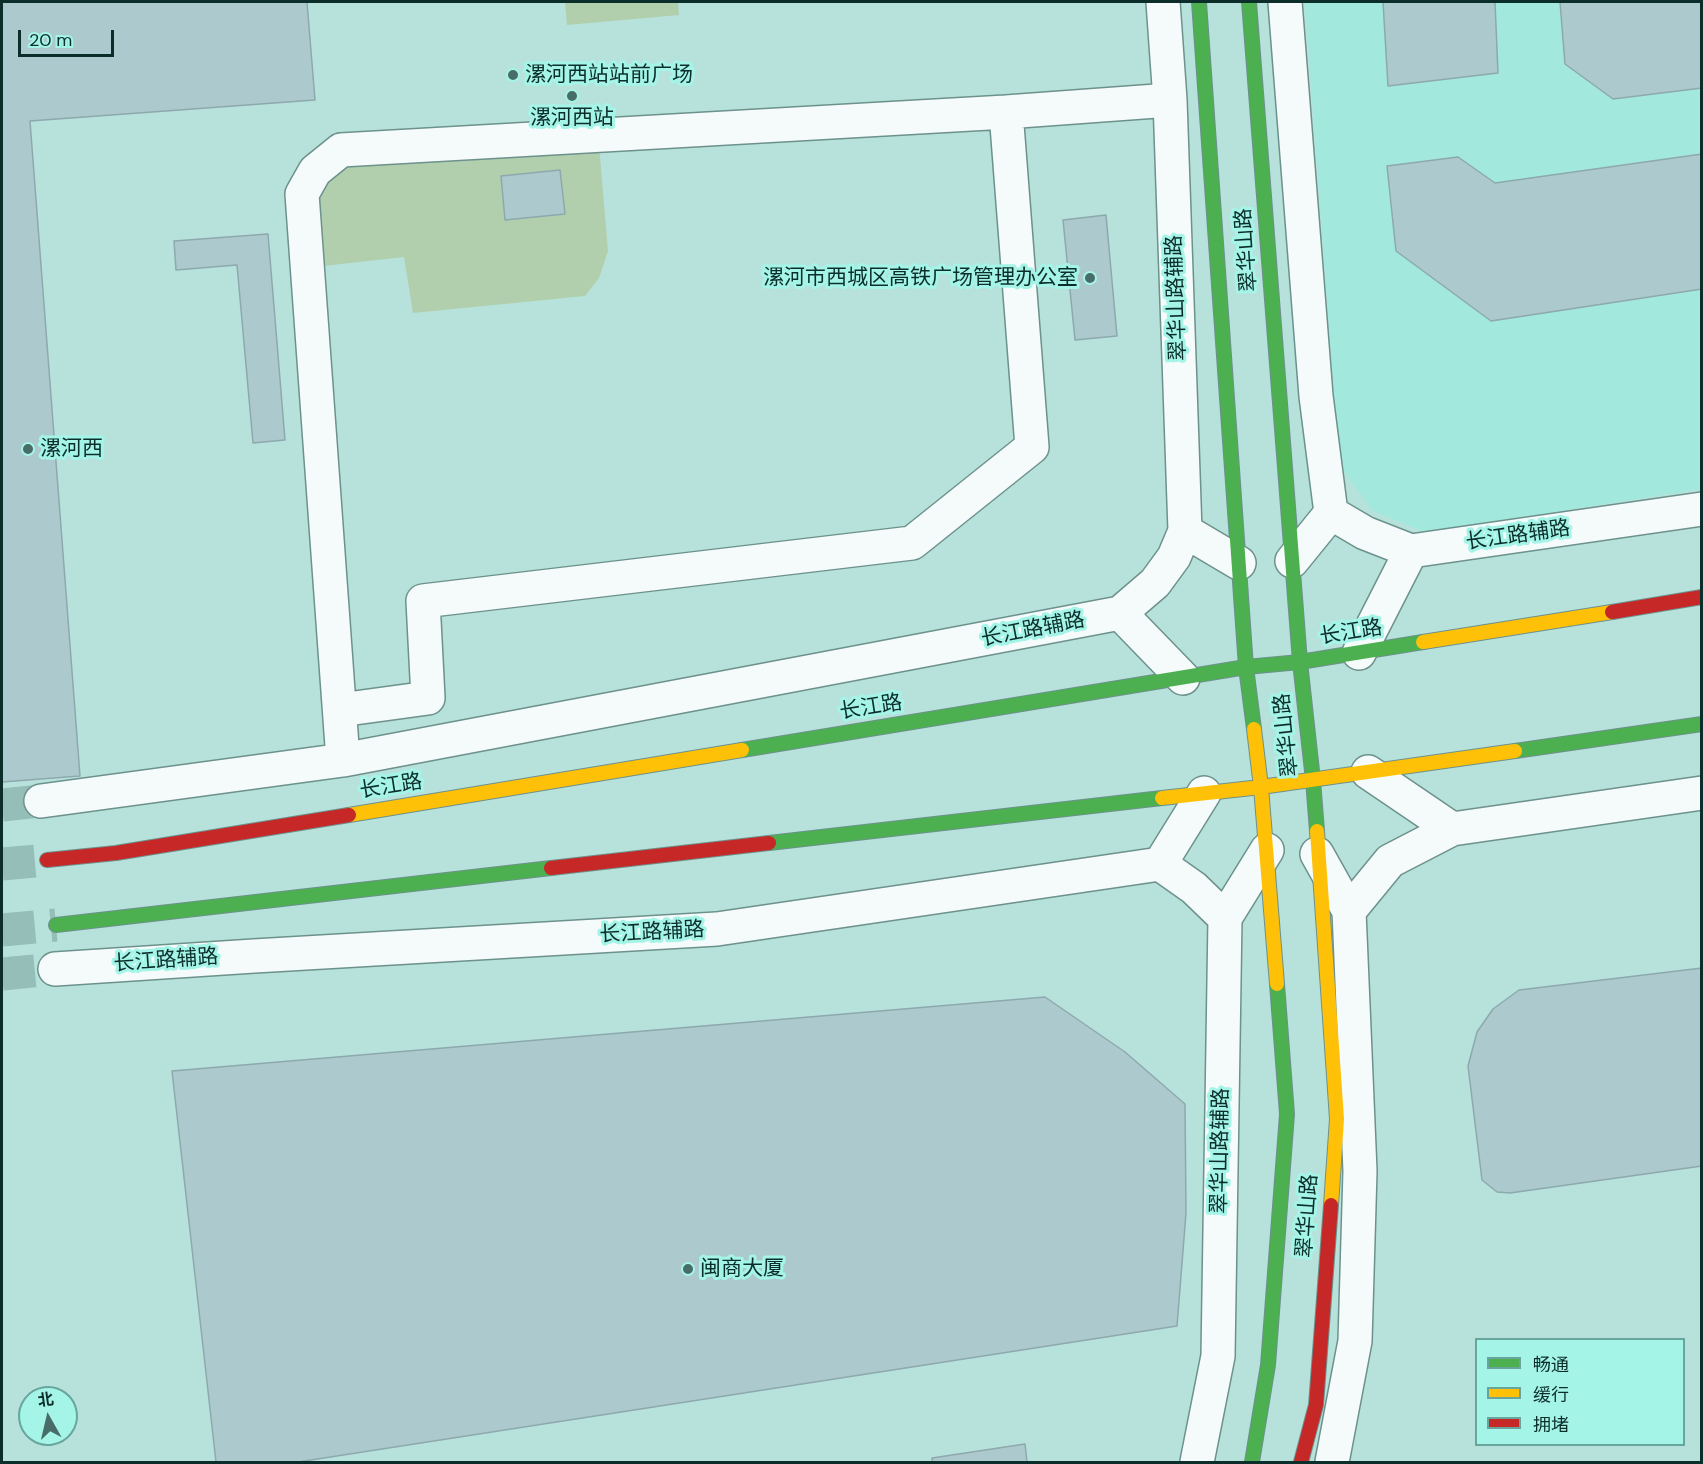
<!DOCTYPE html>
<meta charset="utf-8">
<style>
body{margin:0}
#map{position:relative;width:1703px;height:1464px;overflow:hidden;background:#b7e2db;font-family:"DM Sans","Noto Sans SC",sans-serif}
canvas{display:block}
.frame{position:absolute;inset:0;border:3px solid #0c2e2a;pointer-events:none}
.legend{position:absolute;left:1475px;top:1338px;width:210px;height:108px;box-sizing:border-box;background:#a5f4e8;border:2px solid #68a59c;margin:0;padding:8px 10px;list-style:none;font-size:18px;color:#0c2e2a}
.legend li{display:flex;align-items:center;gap:12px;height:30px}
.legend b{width:30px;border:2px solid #68a59c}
.north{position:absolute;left:18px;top:1386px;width:60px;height:60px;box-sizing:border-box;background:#a5f4e8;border:2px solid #68a59c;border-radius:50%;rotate:352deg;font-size:16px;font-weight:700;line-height:24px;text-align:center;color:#0c2e2a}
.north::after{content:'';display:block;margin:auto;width:21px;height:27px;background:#486d68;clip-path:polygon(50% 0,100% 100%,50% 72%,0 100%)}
.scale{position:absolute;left:18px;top:30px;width:96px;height:27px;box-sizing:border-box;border:3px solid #0c2e2a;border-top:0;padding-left:8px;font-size:18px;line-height:21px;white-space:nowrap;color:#0c2e2a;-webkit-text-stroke:4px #a5f4e8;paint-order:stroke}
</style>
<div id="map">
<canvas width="1703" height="1464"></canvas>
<div class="frame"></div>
<ul class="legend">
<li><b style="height:8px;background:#4caf50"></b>畅通</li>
<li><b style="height:8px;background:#ffc107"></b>缓行</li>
<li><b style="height:8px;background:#c62828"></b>拥堵</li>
</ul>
<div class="north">北</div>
<div class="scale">20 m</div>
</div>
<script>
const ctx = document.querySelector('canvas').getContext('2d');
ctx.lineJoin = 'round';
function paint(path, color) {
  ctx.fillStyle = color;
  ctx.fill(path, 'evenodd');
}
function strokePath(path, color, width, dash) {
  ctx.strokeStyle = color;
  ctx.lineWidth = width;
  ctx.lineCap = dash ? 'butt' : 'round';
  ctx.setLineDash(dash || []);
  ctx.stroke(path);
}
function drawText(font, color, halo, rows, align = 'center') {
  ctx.font = font + ' "DM Sans","Noto Sans SC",sans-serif';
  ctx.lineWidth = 6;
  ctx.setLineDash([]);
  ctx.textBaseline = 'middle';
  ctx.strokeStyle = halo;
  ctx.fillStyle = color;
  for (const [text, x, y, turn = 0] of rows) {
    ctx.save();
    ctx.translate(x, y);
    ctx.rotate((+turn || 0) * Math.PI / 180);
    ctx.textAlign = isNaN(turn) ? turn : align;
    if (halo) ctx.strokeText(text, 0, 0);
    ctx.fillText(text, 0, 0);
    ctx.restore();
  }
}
paint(new Path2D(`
 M1305,2h396v487l-276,43 -52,-21 -34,-46z`), '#a2e8dd');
paint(new Path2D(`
 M565,2h113l1,13 -112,10z
 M599,144l9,107 -9,27 -14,18 -172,17 -9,-56 -81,9 -8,-68 24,-34z`), '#b1cfac');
const building = new Path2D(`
 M2,2h305l8,98 -285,21 50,655 -78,6z
 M1383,2h112l3,71 -110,13z
 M1560,2h142v86l-89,11 -48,-35z
 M1702,154v135l-211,32 -95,-70 -9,-85 71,-9 37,26z
 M560,170l5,44 -60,6 -4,-44z
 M1106,215l11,121 -42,4 -12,-120z
 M268,234l17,206 -32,3 -16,-178 -61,5 -2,-29z
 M1702,968v198l-192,27 -13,-1 -15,-12 -14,-114 9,-34 16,-23 26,-19z
 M1045,997l80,55 60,52 1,109 -9,113 -879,136h-82l-44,-391z
 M1025,1444l2,18h-95v-4z`);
paint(building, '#acc9cd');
strokePath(building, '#8da9ae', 1.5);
strokePath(new Path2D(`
 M2,805l39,-4
 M2,974l53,-5`), '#95beb8', 33, [33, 16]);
strokePath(new Path2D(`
 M2,864l45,-4
 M2,930l54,-5`), '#95beb8', 33, [33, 16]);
const street = new Path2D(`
 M1163,2l7,98 15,431 54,32
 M1285,2l31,394 15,117 -39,48
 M1331,513l34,20 46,18
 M1120,613l35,-30 19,-26 11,-26
 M1359,653l52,-102 291,-42
 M340,710l88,-12 -5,-97 489,-58 120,-96 -26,-335
 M343,760l-41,-566 13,-23 26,-21 665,-38 164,-12
 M1368,772l84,57 250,-36
 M41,801l302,-41 777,-147 63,65
 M1317,854l32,57 11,260 -5,170 -23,121
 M1160,864l34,24 31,30
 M1349,911l41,-50 62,-32
 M55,969l199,-13 463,-27 443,-65 44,-71
 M1197,1462l21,-106 7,-438 42,-68`);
const fast = new Path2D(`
 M1199,2l47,665 8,62
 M1249,2l51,660 13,118 4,51
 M742,750l504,-83 54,-5 123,-20
 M1515,751l187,-27
 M769,843l393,-45
 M56,925l495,-57
 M1252,1462l16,-97 19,-251 -10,-130`);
const slow = new Path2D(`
 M1423,642l189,-30
 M1254,729l7,58 16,197
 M1162,798l99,-11 254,-36
 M349,815l393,-65
 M1317,831l20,288 -6,86`);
const jam = new Path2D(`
 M1612,612l90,-15
 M47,860l69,-7 233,-38
 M551,868l218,-25
 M1301,1462l15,-57 15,-200`);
strokePath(street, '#6d918c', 36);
strokePath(fast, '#6d918c', 16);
strokePath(slow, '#6d918c', 16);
strokePath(jam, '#6d918c', 16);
strokePath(street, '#f4fbfa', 33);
strokePath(fast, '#4caf50', 14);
strokePath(slow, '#ffc107', 14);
strokePath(jam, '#c62828', 14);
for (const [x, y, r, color] of [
 [513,75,6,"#486d68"],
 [572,96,6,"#486d68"],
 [1090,278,6,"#486d68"],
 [28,449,6,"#486d68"],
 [688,1269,6,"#486d68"]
]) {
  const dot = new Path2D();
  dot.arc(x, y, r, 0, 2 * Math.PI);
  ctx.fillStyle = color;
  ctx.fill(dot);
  strokePath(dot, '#a5f4e8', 2);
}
drawText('21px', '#0c2e2a', '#a5f4e8', [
 ["漯河西站站前广场",525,75],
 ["漯河西站",572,118,"center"],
 ["漯河市西城区高铁广场管理办公室",1078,278,"right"],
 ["漯河西",40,449],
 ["闽商大厦",700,1269]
], 'left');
drawText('21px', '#0c2e2a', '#a5f4e8', [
 ["翠华山路",1247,250,-94],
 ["翠华山路辅路",1177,298,-92],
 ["长江路辅路",1518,536,-8],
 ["长江路辅路",1033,630,-11],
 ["长江路",1351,633,-9],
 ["长江路",871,708,-9],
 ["翠华山路",1287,735,-96],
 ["长江路",391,787,-9],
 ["长江路辅路",652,933,-3],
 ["长江路辅路",166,961,-4],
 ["翠华山路辅路",1221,1151,-89],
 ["翠华山路",1308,1216,-86]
]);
</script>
